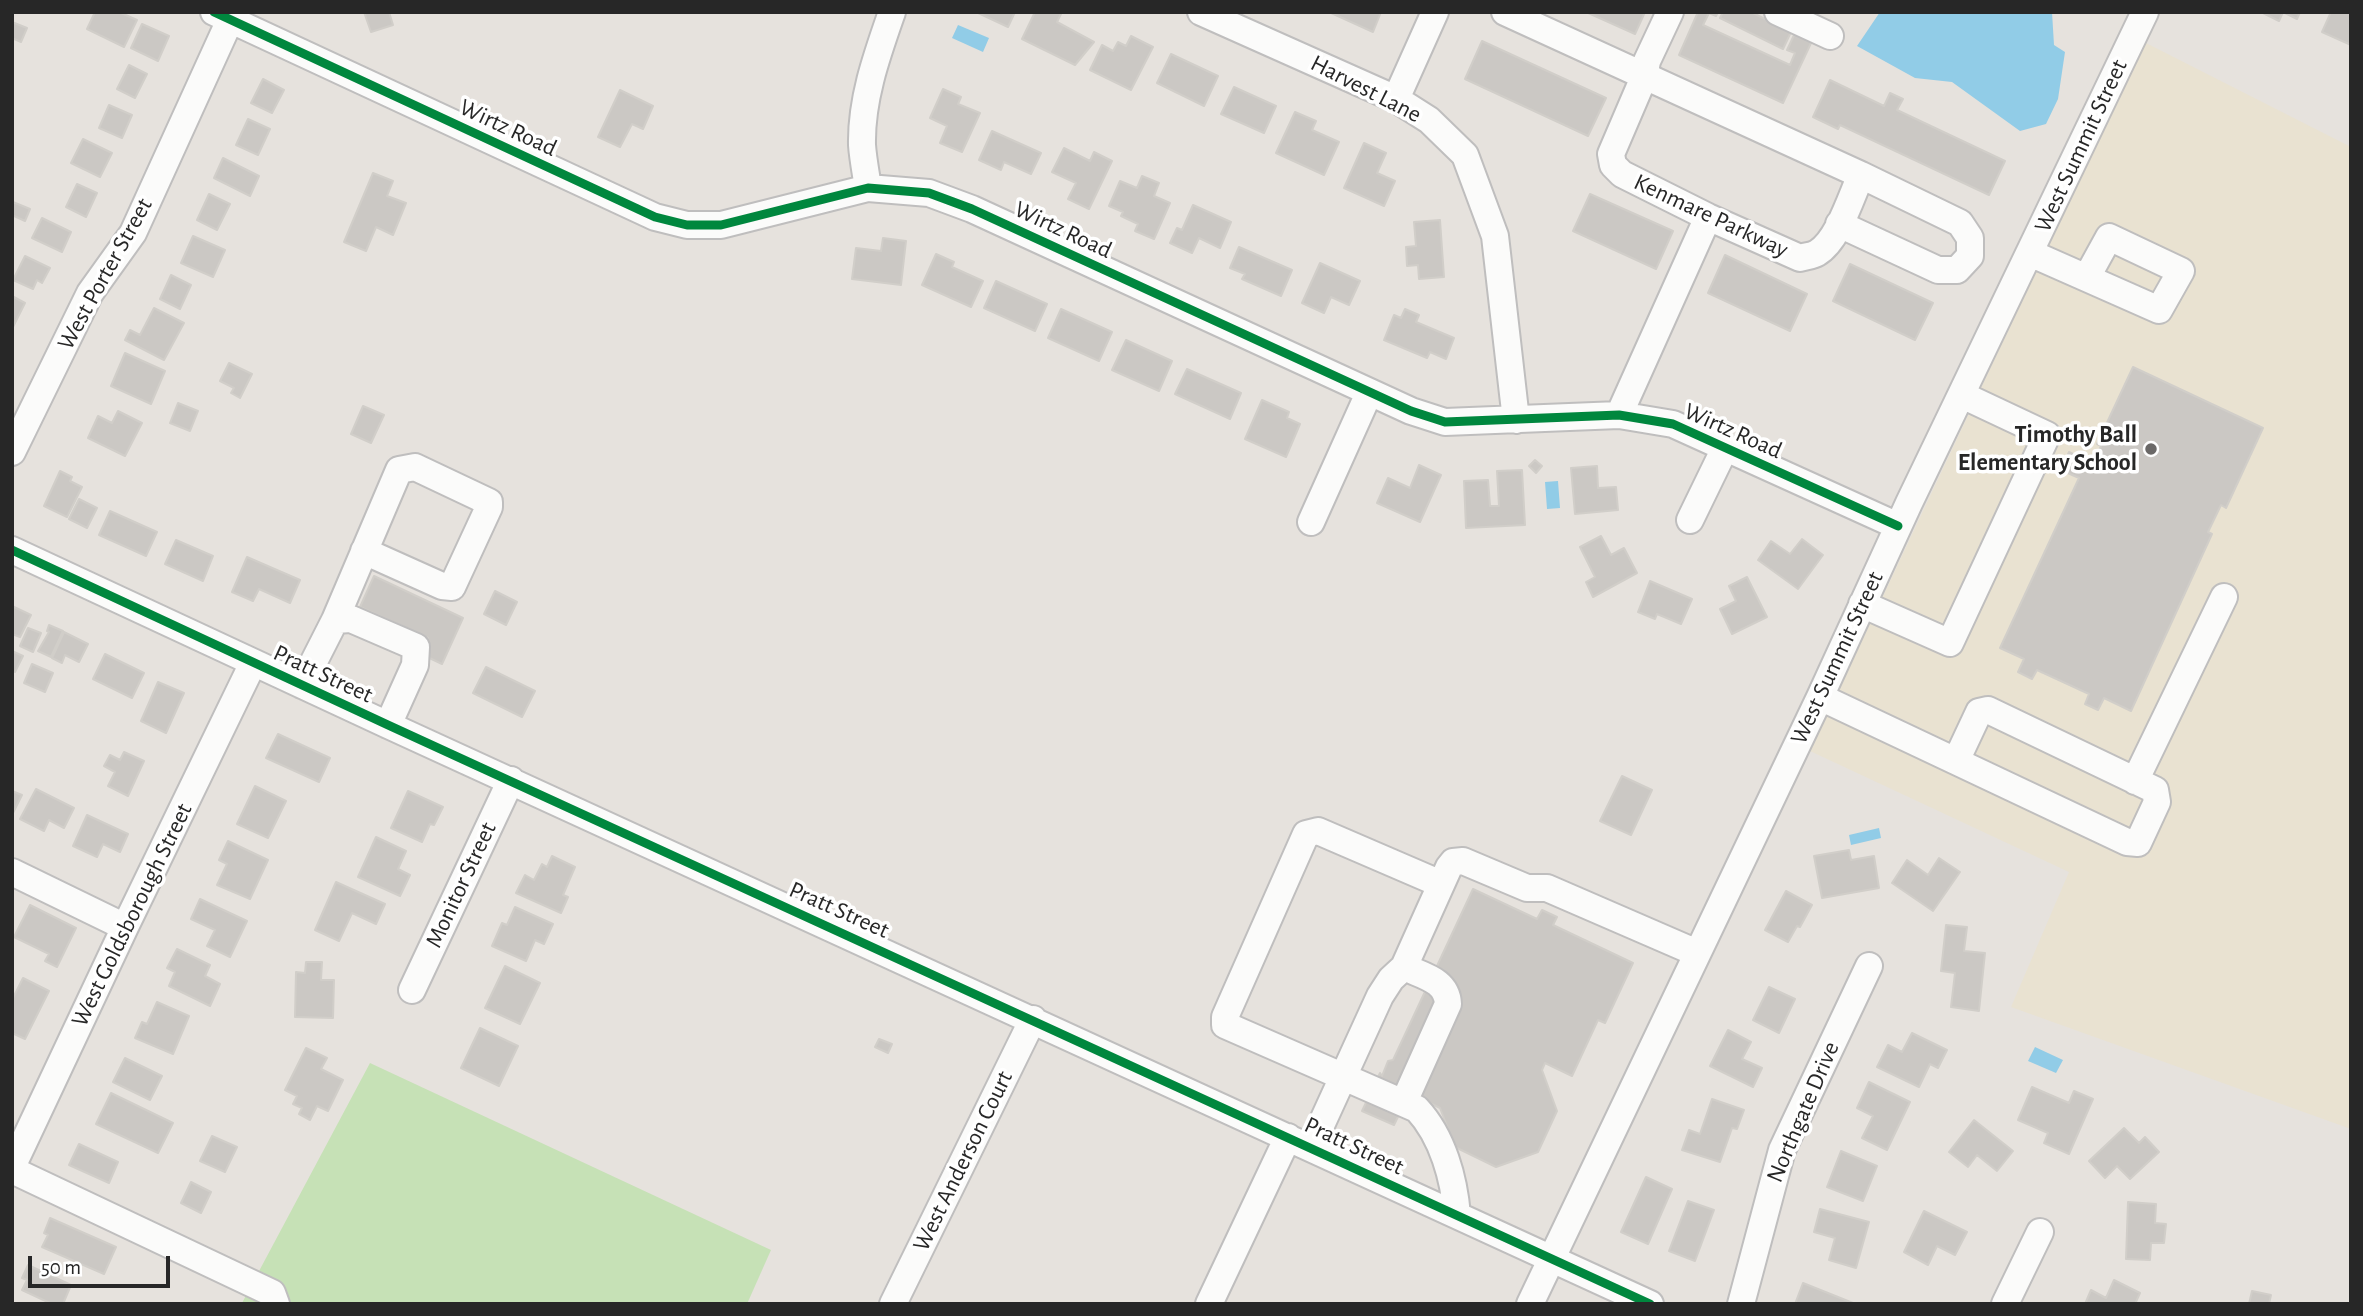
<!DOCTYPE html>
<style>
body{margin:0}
#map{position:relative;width:2363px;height:1316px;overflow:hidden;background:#e6e2dd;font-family:"Alegreya Sans",sans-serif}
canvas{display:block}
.frame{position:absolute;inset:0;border:14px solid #272727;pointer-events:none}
.scale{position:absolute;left:28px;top:1256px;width:142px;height:32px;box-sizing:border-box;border:4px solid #272727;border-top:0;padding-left:9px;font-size:21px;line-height:24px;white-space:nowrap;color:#272727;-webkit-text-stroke:5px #fff;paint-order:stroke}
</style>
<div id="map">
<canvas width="2363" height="1316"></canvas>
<div class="frame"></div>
<div class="scale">50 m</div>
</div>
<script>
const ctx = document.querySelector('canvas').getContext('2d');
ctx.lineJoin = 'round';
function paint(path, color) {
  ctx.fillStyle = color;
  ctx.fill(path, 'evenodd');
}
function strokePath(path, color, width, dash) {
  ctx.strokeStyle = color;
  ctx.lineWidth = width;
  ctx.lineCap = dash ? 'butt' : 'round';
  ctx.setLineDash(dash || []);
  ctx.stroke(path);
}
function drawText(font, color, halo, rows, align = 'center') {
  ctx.font = font + ' "Alegreya Sans",sans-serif';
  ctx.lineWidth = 7;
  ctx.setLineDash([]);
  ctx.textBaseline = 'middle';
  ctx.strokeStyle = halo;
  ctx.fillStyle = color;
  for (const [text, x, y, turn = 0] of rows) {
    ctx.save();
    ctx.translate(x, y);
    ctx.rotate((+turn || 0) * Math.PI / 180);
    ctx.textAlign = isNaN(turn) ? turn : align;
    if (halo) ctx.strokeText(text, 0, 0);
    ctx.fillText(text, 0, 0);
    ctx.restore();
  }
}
paint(new Path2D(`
 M2144,42l207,105v982l-340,-122 58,-135 -259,-121z`), '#e9e2d1');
paint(new Path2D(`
 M370,1063l401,187 -24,54 -505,-1z`), '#c6e1b6');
paint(new Path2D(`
 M1880,12h172l2,33 11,7 -7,47 -12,25 -26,7 -68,-49 -37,-4 -58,-32z
 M958,25l31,13 -6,14 -31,-14z
 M1558,481l2,27 -13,1 -2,-27z
 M1879,828l2,10 -30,7 -2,-10z
 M2035,1047l28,13 -7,13 -28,-12z`), '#91cce7');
const building = new Path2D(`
 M95,12h24l18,8 -13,27 -37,-18z
 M364,12h25l4,13 -22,7z
 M976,12h39l-7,15z
 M1035,12h27l-5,10 37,20 -19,23 -53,-26z
 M1329,12h52l-8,20z
 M1586,12h59l-10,22z
 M1698,12h20l-2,4 -7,-3 -6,12 87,40 5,-12 -8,-3 8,-17 17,8 -29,62 -104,-48z
 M1723,12h28l40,20 -8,17 -63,-31z
 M2261,12h39l-3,7 -14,-7 -4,9z
 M2331,12l20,1v32l-29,-13z
 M12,22l15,6 -6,14 -9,-4z
 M142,24l27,12 -11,25 -27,-13z
 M1131,36l22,11 -22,43 -41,-20 12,-25 11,6 5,-9 8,4z
 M1482,41l124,57 -18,38 -123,-57z
 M1171,54l47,22 -14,30 -47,-23z
 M129,65l18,9 -12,24 -18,-9z
 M263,79l21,11 -12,23 -21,-10z
 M1830,80l54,26 6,-13 13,6 -6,11 108,51 -16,34 -149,-70 -2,4 -25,-12z
 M1234,87l42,19 -12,27 -43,-19z
 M943,89l18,8 -3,7 22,9 -18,39 -22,-9 7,-17 -17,-8z
 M620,90l33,16 -10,23 -11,-5 -12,23 -22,-10z
 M109,105l23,10 -10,23 -23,-10z
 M1295,112l21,9 -4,9 27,12 -15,33 -48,-22z
 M248,119l22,10 -12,26 -22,-10z
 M992,131l49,22 -10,21 -27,-12 -3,8 -22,-10z
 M83,139l29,14 -12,24 -29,-14z
 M1364,143l22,10 -9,20 18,8 -11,25 -40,-18z
 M1064,148l26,13 4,-9 18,9 -23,48 -21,-10 8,-16 -24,-11z
 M223,158l36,18 -9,20 -36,-18z
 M373,173l20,8 -6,15 19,7 -13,32 -17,-8 -10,24 -22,-9z
 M1142,176l17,7 -5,13 16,7 -16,36 -19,-8 3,-7 -17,-8 2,-4 -14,-6 11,-25 17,7z
 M77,184l20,9 -11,24 -20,-10z
 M209,194l21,10 -13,26 -20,-10z
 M1590,194l83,37 -17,38 -83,-38z
 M13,202l17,7 -5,12 -13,-6z
 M1193,205l38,17 -11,26 -21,-10 -7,15 -22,-10 7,-15 5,2z
 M42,218l29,14 -9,20 -30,-14z
 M1440,220l4,57 -25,2 -1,-14 -11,1 -1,-19 10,-1 -2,-24z
 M193,236l32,14 -12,27 -32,-14z
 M883,238l23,3 -5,44 -49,-6 4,-31 25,3z
 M1239,247l53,23 -11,26 -39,-17 3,-5 -15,-6z
 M936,254l18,8 -2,5 31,14 -12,26 -49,-22z
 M1725,255l82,39 -17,37 -82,-38z
 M25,256l25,12 -8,15 -5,-3 -4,9 -20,-9z
 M1320,263l40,18 -11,24 -18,-8 -7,16 -22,-10z
 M1850,264l83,39 -18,37 -82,-39z
 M171,275l20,10 -11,24 -20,-10z
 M996,281l51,23 -12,27 -51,-23z
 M12,296l13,7 -12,24h-1z
 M154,308l30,15 -20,37 -39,-20 5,-10 10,5z
 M1061,309l51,23 -13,29 -51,-23z
 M1405,309l14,6 -3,7 38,16 -8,21 -16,-7 -3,6 -43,-18 10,-25 7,3z
 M1126,340l46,21 -13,30 -47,-21z
 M125,353l40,18 -14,33 -40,-18z
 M229,363l23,11 -12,24 -9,-5 3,-5 -14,-7z
 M2133,367l130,61 -37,80 -5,-3 -13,27 4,2 -81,177 -27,-13 -6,12 -13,-6 4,-10 -52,-24 -5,9 -14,-7 6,-13 -24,-11 79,-170 -18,-8 8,-18 24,12 8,-18 -4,-2z
 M1187,369l54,24 -11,26 -55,-25z
 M1262,400l27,12 -2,6 13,6 -14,33 -41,-18z
 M178,403l20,8 -8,20 -20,-8z
 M363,406l21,9 -13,28 -20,-9z
 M118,411l24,12 -17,33 -37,-18 10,-22 14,7z
 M1535,460l7,6 -6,7 -7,-7z
 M1419,465l22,10 -21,47 -43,-19 11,-25 22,10z
 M1597,466l1,22 18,-1 2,23 -43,4 -4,-46z
 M1522,470l3,55 -59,3 -2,-47 24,-1 2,26h9l-2,-35z
 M60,471l12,6 -2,4 12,6 -15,30 -23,-11z
 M79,499l18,9 -10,20 -18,-9z
 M110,511l47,21 -11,24 -47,-21z
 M1601,536l10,19 13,-7 13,25 -44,24 -7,-15 9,-5 -15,-30z
 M1802,539l21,16 -25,34 -40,-29 13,-19 19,13z
 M176,540l37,16 -10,25 -38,-17z
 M247,557l53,23 -10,23 -31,-14 -6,12 -21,-9z
 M374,576l89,42 -21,46 -21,-10 7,-16 -68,-31z
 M1747,577l20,40 -35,17 -12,-25 16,-8 -7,-15z
 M1650,581l42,18 -11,25 -24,-10 -2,5 -17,-7z
 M495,591l22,11 -11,23 -22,-11z
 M12,606l19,9 -11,22 -8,-3z
 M49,625l14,6 -12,26 -13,-6 11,-19 -2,-1z
 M28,628l13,5 -8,19 -13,-6z
 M64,632l24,12 -9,18 -14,-7 -3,8 -10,-5z
 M12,651l11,5 -8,16 -3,-2z
 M105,654l39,19 -12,25 -39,-19z
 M32,664l21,9 -8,19 -21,-9z
 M486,667l49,24 -13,26 -49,-24z
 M158,682l26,11 -18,40 -25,-12z
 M278,734l52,24 -11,24 -53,-24z
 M124,752l20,9 -16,35 -20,-10 7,-14 -11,-6 6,-11 10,5z
 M1622,776l30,14 -21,45 -31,-14z
 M255,786l31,15 -18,37 -31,-14z
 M36,789l38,19 -10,20 -15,-8 -5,11 -24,-12z
 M12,791l10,4 -10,20z
 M408,791l35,16 -9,18 -4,-1 -8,18 -31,-14z
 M87,815l41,19 -8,18 -17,-8 -6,13 -24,-11z
 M376,837l30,14 -8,18 12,6 -10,21 -42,-19z
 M228,841l40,19 -18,39 -33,-14 10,-21 -8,-4z
 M1849,850l2,10 23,-4 5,32 -57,10 -8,-42z
 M552,856l23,11 -12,28 5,2 -7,16 -45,-20 9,-18 9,5 8,-16 5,3z
 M1939,858l21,14 -27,39 -41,-28 15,-23 21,15z
 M336,882l49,22 -9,20 -24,-11 -13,28 -24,-11z
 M1473,889l64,30 5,-9 15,7 -4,8 80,38 -28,60 -7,-3 -26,56 -27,-13 -3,7 15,41 -19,41 -42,15 -41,-20 -15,-39 -14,-7 -19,-3 -13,27 -32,-14 18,-38 2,3 6,-15 5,-1z
 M1786,891l26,14 -12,22 -3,-1 -9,16 -23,-12z
 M200,899l47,22 -17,36 -23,-11 8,-16 -24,-11z
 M30,905l46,23 -19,39 -12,-6 4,-7 -35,-17z
 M515,907l38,17 -9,20 -9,-4 -9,21 -34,-15 10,-23 5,2z
 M1946,925l21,2 -3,24 21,2 -6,58 -28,-4 4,-34 -14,-2z
 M177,949l33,16 -5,11 15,8 -10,22 -41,-20 6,-14 -8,-4z
 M306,962h16l-1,18h13l-1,38 -38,-1 1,-45 9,1z
 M505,966l35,17 -20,41 -35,-16z
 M23,978l26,13 -24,48 -13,-6v-33z
 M1769,987l26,12 -16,34 -26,-13z
 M157,1002l32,14 -16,38 -38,-16 7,-16 5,2z
 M480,1028l38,18 -19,40 -38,-18z
 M1728,1030l23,12 -9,17 20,9 -9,19 -43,-21z
 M1912,1033l35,17 -9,18 -8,-4 -11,23 -42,-20 11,-22 14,7z
 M879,1039l13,5 -4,9 -13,-6z
 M306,1048l21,10 -6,11 22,11 -15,31 -11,-5 -7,14 -11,-6 3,-6 -9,-4 4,-8 -12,-6z
 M125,1058l37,18 -12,24 -37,-18z
 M1869,1082l41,20 -23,48 -25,-12 11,-22 -16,-8z
 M2032,1087l37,16 5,-12 19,8 -24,55 -25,-11 4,-10 -30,-13z
 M111,1093l62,30 -15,30 -62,-29z
 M1712,1099l32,11 -7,19 -5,-1 -12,34 -38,-12 7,-20 11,4z
 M1974,1120l39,31 -16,20 -20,-16 -9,12 -19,-15z
 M2124,1128l15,15 6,-6 14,15 -29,27 -13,-13 -12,12 -16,-17z
 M212,1136l25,11 -12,25 -25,-11z
 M79,1144l39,18 -9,21 -40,-18z
 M1841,1151l36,15 -14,35 -36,-14z
 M1646,1177l26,12 -24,55 -27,-12z
 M191,1182l20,10 -10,21 -20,-10z
 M1688,1201l26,9 -19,51 -26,-10z
 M2128,1202l28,2 -1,19 11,1 -2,19h-13l-1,17 -24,-1z
 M1820,1209l49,13 -13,46 -27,-8 6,-22 -21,-6z
 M1924,1211l43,21 -12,23 -18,-9 -9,19 -24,-13z
 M50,1218l66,29 -12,27 -62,-27 6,-12 -4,-2z
 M28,1265l43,20 -8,19h-11l-30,-14 5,-10 -5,-2z
 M2114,1280l26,13 -5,11h-50l6,-14 15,8z
 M1803,1283l50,20 -58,1z
 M2252,1291l19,4 -2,9h-20z`);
paint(building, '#cbc8c4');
strokePath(building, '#d1cec9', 2);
const minor = new Path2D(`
 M214,12l441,205 32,8h34l147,-37 61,5 43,16 439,202 34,11 174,-7 54,9 225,102
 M1201,12l195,87 33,21 36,35 30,81 21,184
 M1505,12l356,163c-10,22 -23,66 -44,78 -5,3 -11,3 -17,5l-92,-41 -86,-43 -9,-9 -2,-11 33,-77 3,-16 23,-49
 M1778,12l52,24
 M1396,99l39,-87
 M868,188c-2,-14 -5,-29 -6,-43 -1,-46 15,-90 30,-133
 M1839,224l99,46h19l13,-14v-18l-10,-15 -99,-48
 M2030,253l129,57 22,-39 -72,-34 -22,40
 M1619,415l89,-198
 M12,452l78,-159 43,-60 97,-213
 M1690,520l35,-72
 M1311,522l58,-129
 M12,550l376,175 1262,579
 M1862,604l88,39 97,-208 -85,-40
 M335,620l64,-150 16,-3 74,35v5l-37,80 -10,-1 -78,-35
 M302,685l33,-65 16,-1 65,28 -1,18 -27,60
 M1820,697l307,145 11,1 19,-41 -2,-12 -167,-80 -9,2 -23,49
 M2135,781l89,-184
 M12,872l113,55
 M1441,884l-123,-53 -12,3 -81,183v8l192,84c26,28 37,70 40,106
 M1404,967c19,9 43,13 44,37l-44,98
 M412,990l99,-210
 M1311,1147l69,-151 11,-17 13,-12 45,-100 4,-5 10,-1 64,27h20l150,65
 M12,1167l113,-240 128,-264
 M12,1170l260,123 4,11
 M893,1304l140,-285
 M1209,1304l79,-167
 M1530,1304l290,-607 89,-194 236,-491
 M1741,1304l41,-154 87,-184
 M2005,1304l35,-72`);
strokePath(minor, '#bfbebe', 30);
strokePath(minor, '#fbfbfa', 26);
strokePath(new Path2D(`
 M214,12l441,205 32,8h34l147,-37 61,5 43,16 439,202 34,11 174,-7 54,9 225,102
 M12,550l376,175 1262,579`), '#00873e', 9);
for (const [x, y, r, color] of [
 [2151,449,7,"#6a6867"]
]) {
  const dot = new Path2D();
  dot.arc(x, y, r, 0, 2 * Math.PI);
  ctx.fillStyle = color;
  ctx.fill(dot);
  strokePath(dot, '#fff', 2.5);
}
drawText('24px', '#272727', '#fff', [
 ["Harvest Lane",1366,89,27],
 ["Wirtz Road",508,128,25],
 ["West Summit Street",2081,146,-65],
 ["Kenmare Parkway",1711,216,25],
 ["Wirtz Road",1063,230,25],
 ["West Porter Street",105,274,-61],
 ["Wirtz Road",1733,431,24],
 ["West Summit Street",1837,658,-65],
 ["Pratt Street",323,674,25],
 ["Monitor Street",461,885,-65],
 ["Pratt Street",839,910,24],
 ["West Goldsborough Street",132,915,-64],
 ["Northgate Drive",1803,1112,-67],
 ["Pratt Street",1354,1146,25],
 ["West Anderson Court",963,1161,-64]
]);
drawText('bold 24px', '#272727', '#fff', [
 ["Timothy Ball",2137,435],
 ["Elementary School",2137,463]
], 'right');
</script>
